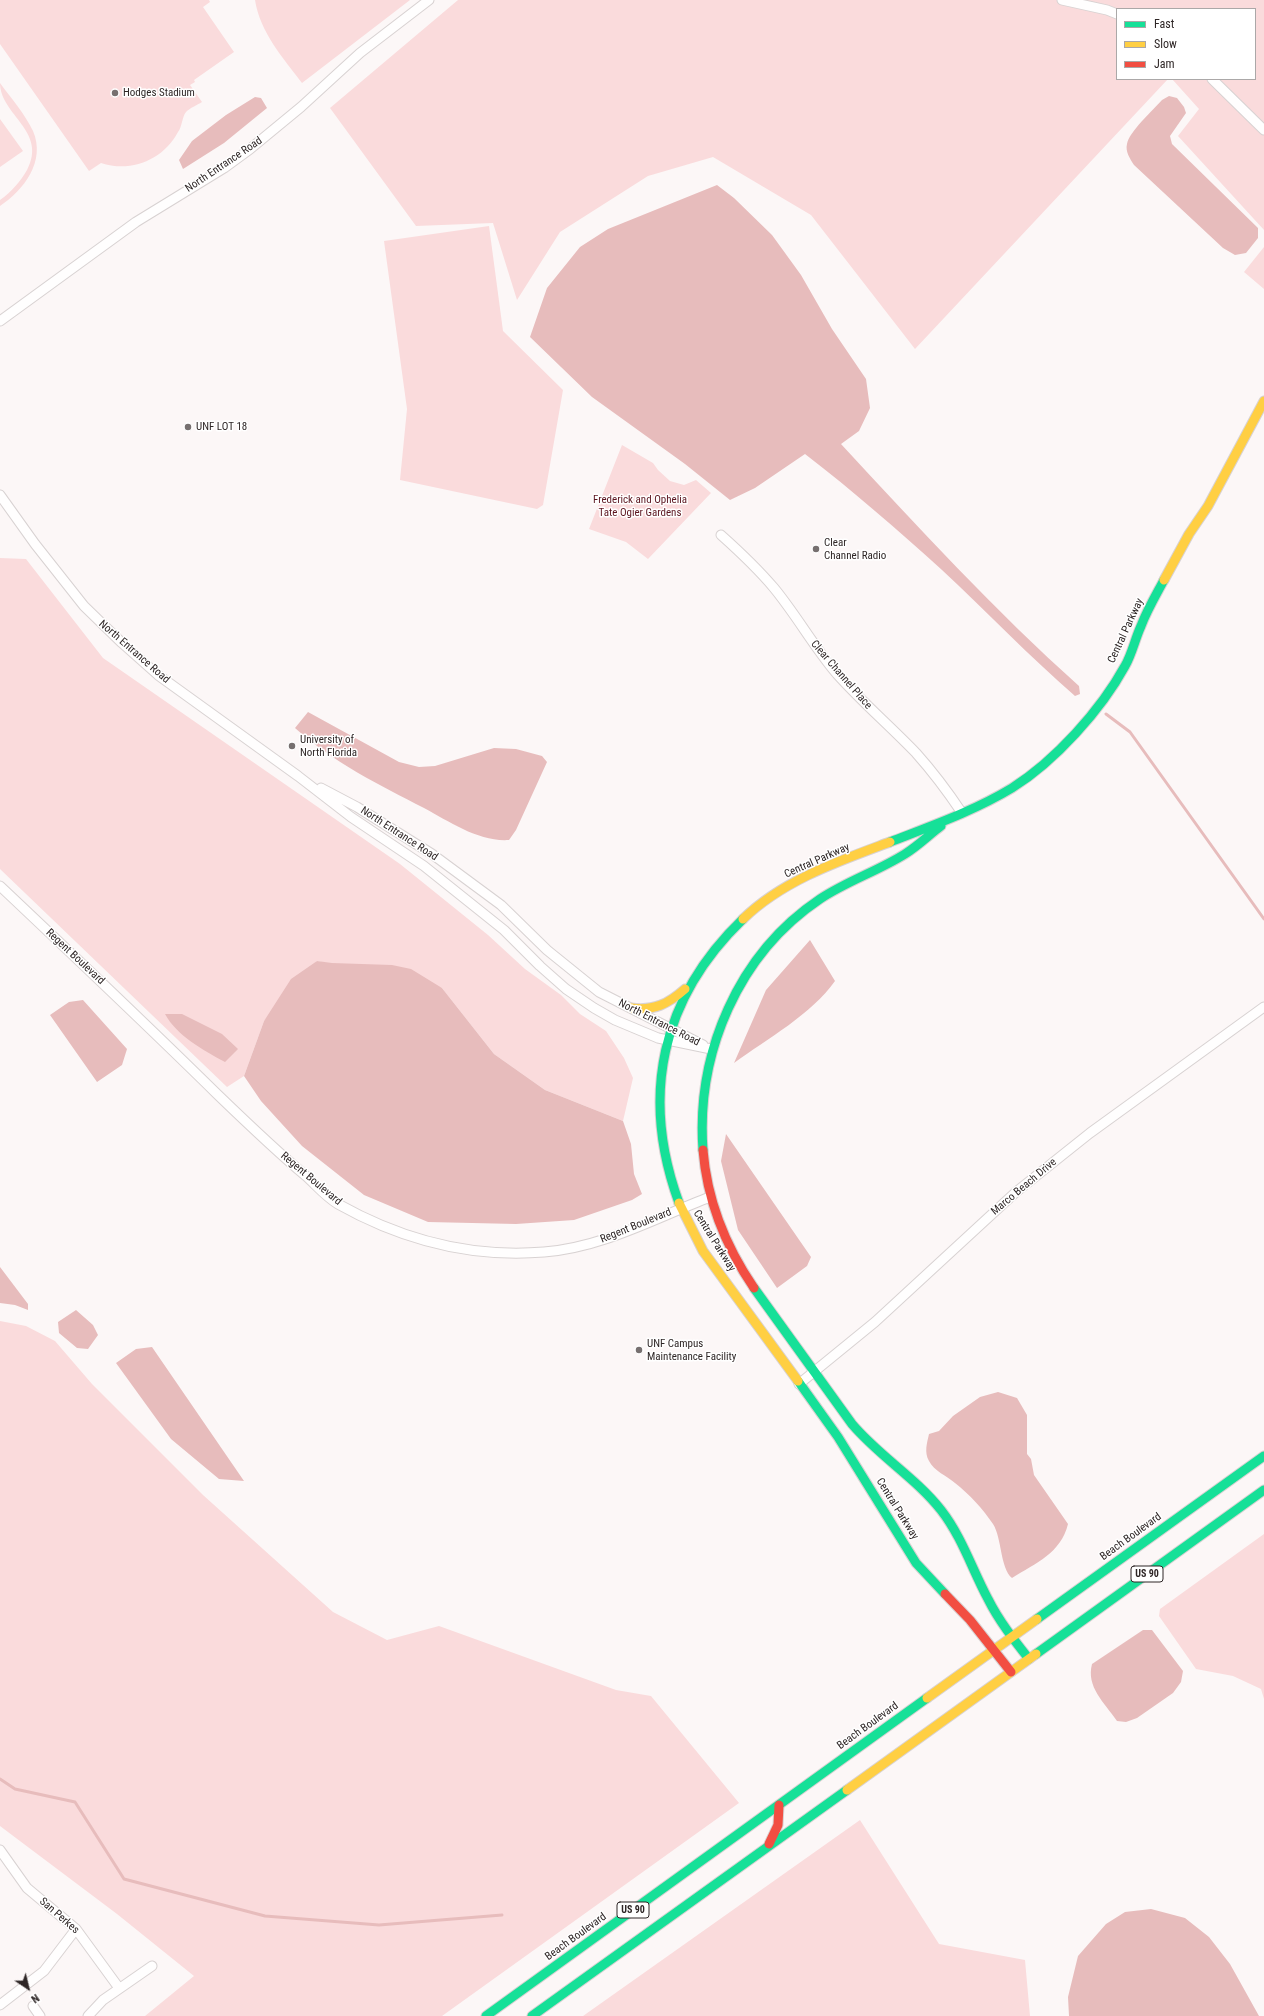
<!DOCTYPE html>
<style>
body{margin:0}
#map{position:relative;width:1264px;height:2016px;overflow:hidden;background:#fcf7f7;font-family:"Roboto Condensed",sans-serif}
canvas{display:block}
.legend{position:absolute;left:1116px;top:8px;width:140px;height:72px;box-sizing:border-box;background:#fff;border:1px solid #aba8a8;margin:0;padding:5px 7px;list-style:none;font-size:12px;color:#2e2626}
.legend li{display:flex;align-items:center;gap:8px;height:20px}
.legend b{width:20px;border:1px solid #aba8a8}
.north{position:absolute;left:8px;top:1968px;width:40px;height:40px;-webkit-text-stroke:3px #fff;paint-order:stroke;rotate:145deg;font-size:11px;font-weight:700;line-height:16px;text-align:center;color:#2e2626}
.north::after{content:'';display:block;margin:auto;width:14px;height:18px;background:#2e2626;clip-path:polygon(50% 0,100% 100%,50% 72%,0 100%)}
</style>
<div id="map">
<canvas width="1264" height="2016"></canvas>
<ul class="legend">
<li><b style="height:5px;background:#16e098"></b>Fast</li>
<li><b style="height:5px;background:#ffcf43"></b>Slow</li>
<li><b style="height:5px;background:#f24e42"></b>Jam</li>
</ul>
<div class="north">N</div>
</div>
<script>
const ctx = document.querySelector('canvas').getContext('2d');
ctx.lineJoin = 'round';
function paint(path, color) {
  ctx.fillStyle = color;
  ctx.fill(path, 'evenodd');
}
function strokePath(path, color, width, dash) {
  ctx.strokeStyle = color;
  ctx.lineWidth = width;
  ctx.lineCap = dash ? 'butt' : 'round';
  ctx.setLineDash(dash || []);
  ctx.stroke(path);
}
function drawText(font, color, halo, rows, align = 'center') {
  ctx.font = font + ' "Roboto Condensed",sans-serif';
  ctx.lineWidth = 3;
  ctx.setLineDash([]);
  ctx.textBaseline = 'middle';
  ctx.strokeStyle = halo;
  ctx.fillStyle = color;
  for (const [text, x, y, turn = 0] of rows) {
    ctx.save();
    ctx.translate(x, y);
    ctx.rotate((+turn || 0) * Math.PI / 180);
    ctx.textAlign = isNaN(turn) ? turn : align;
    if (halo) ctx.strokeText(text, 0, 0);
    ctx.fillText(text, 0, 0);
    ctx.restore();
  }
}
paint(new Path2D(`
 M0,0h209l1,2 -7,5 31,45 -40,28 1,2 -5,3 12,17c-5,3 -12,6 -16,10 -4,5 -4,15 -8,20 -15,28 -47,41 -77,31l-12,8 -89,-127z
 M255,0h155l-108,83c-19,-25 -42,-51 -47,-83z
 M458,0h806v230l-86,-94 21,-27 -27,-30h83v-70h-138v70h51l-253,270 -104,-134 -98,-58 -65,19 -88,56 -43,68 -24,-77 -77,3 -86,-118z
 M0,83c11,15 25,31 33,48 13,30 -9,59 -33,75v-6c11,-8 20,-18 27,-30 21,-39 -27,-55 -27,-87z
 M0,119l23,32 -23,16z
 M489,226l14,105 60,59 -20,115 -6,4 -137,-29 7,-71 -23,-168z
 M1264,247v42l-20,-17z
 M622,445l31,18 5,7 12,11 14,4 12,-5 15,13 -63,66 -22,-17 -37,-13z
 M0,558l26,1 77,99 297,206 88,71 37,34 36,26 19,19 26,17 18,27 9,20 -10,43 -78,-31 -51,-36 -52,-66 -125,-27 -53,60 -20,55 -17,11 -227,-218z
 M0,1321l26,5 29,15 37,43 111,111 130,117 54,28 52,-14 177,64 35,6 88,107 -297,213h-297l49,-40 -77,-62 -117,-88z
 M1264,1534v165l-3,-10 -28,-13 -37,-7 -37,-53 1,-7z
 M860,1820l79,124 86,16 5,56h-447z`), '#fadbdc');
paint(new Path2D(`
 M1169,96l8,2 7,9 2,6 -16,23 2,8 86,84v10l-12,15 -11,2 -12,-7 -89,-83c-4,-6 -9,-14 -7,-21 2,-12 26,-34 35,-44z
 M255,97l6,1 6,10 -43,35 -41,26 -4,-9 13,-19 34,-26z
 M717,185l17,13 38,37 29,40 31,54 34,50 4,29 -11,23 -18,13c77,83 154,167 238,242l1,8 -5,2c-46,-40 -88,-84 -133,-126 -44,-40 -89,-79 -137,-116l-50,34 -25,12 -45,-36 -93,-67 -62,-60 17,-49 33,-41 28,-18z
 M308,712l91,50 20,5 16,-1 59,-18 22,1 26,7 5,6 -31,68 -7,10c-30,2 -59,-18 -85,-32 -45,-23 -91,-46 -129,-80z
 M810,940l25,41c-23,33 -68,58 -101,82l32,-73z
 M317,961l15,2 60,2 19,4 31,19 52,66 51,36 78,31 8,23 3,30 8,20 -10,6 -58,20 -58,4 -88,-2 -64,-27 -62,-49 -41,-45 -17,-25 20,-55 27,-42z
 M83,1000l44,49 -5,16 -25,17 -47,-67 19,-13z
 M165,1014h17l40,20 16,15 -13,13c-22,-12 -48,-26 -60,-48z
 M726,1134l85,123 -4,9 -30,22 -39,-58 -17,-69z
 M0,1267l28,37v6l-13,-5 -15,-2z
 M76,1310l17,15 5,10 -10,14 -11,-1 -18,-15 -1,-11z
 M152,1347l92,134 -25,-2 -48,-40 -55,-76 20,-14z
 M998,1392l19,6 10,17v39l4,5 3,16 34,49c-7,29 -32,39 -56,54 -12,-10 -10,-40 -19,-54 -10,-15 -24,-30 -38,-41 -8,-7 -21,-12 -26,-22 -5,-9 -2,-18 0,-27l10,-3 14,-15 27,-19z
 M1143,1630h9l31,41 -2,11 -8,11 -36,25 -11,4 -9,-1c-13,-19 -31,-34 -25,-57z
 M1151,1909l34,9 24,19 21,27 29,52h-190l-1,-19 10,-41 28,-32 19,-12z`), '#e7bcbc');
strokePath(new Path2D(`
 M1106,714l24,18 134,187
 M0,1779l15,10 60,13 49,77 141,37 114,9 123,-10`), '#e7bcbc', 3);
const street = new Path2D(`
 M1062,0l45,10 10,4
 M1212,79l52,51
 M0,321l136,-99 88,-54 26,-19 51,-42 59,-54 69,-53
 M0,495l35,49 49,62 38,37 36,32 140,101 53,41 73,49 80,64 36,36 26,23 28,19 21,12 43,18 53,11
 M721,535c19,17 37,34 53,53 23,28 40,59 63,86 25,28 53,52 79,79 17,19 32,39 46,60
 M321,788l36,19 75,47 69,51 46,45 52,42 104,53
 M0,886c73,69 146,138 217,208 29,28 58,56 89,82 10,9 20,21 32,28 64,36 133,54 206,48 60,-5 111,-34 166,-55
 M799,1384l76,-62 141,-130 74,-59 174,-126
 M0,1850l27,38 49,41 43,59
 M0,2005l44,-34 32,-42
 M33,2006l7,10
 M88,2016l15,-16 49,-34`);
const fast = new Path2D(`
 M890,842c41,-16 84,-31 122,-54 43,-27 89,-78 113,-122 7,-12 10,-27 16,-40 6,-16 15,-31 23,-46
 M703,1150c-7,-97 35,-196 117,-251 27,-18 58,-28 85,-45 13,-8 24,-19 36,-28
 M679,1203c-39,-107 -18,-205 64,-284
 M754,1288l98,136c27,32 64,54 89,86 21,27 31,59 47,89 11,22 26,41 41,60
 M798,1381l40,56 78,126 29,31
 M1037,1619l227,-163
 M1036,1654l228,-164
 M486,2016l441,-318
 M532,2016l315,-226`);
const slow = new Path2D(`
 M1164,580l25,-46 19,-28 56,-105
 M743,919c40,-39 96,-58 147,-77
 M631,1008c23,3 37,-4 54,-19
 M679,1203l24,48 95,130
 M927,1698l110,-79
 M847,1790l189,-136`);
const jam = new Path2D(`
 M703,1150c4,50 23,97 51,138
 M945,1594l25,26 41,52
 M769,1844l9,-19 1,-20`);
strokePath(street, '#d8d2d2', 11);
strokePath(fast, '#d8d2d2', 11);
strokePath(slow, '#d8d2d2', 11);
strokePath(jam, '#d8d2d2', 11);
strokePath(street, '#fffefe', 9);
strokePath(fast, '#16e098', 9);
strokePath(slow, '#ffcf43', 9);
strokePath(jam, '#f24e42', 9);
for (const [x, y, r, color] of [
 [115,93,4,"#766f6f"],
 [188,427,4,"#766f6f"],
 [816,549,4,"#766f6f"],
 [292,746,4,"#766f6f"],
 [639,1350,4,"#766f6f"]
]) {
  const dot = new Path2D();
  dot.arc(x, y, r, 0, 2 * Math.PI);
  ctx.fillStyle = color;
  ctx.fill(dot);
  strokePath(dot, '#fff', 1.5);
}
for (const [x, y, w] of [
 [1147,1574,32],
 [633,1910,32]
]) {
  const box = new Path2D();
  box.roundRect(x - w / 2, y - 8, w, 16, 3);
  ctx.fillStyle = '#fff';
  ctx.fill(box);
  strokePath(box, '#2e2626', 1);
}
drawText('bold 10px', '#2e2626', null, [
 ["US 90",1147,1574],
 ["US 90",633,1910]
]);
drawText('11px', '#2e2626', '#fff', [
 ["Hodges Stadium",123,93],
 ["UNF LOT 18",196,427],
 ["Clear",824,543],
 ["Channel Radio",824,556],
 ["University of",300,740],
 ["North Florida",300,753],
 ["UNF Campus",647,1344],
 ["Maintenance Facility",647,1357]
], 'left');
drawText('11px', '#2e2626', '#fff', [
 ["North Entrance Road",224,165,-34],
 ["Central Parkway",1126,631,-65],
 ["North Entrance Road",134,652,41],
 ["Clear Channel Place",841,675,49],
 ["North Entrance Road",399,834,33],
 ["Central Parkway",817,861,-24],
 ["Regent Boulevard",75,957,43],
 ["North Entrance Road",659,1023,27],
 ["Regent Boulevard",311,1179,40],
 ["Marco Beach Drive",1024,1187,-40],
 ["Regent Boulevard",636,1226,-22],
 ["Central Parkway",714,1241,58],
 ["Central Parkway",897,1509,58],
 ["Beach Boulevard",1131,1537,-36],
 ["Beach Boulevard",868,1726,-36],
 ["San Perkes",59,1916,41],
 ["Beach Boulevard",576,1937,-36]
]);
drawText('11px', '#5c1620', '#fff', [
 ["Frederick and Ophelia",640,500],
 ["Tate Ogier Gardens",640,513]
]);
</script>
